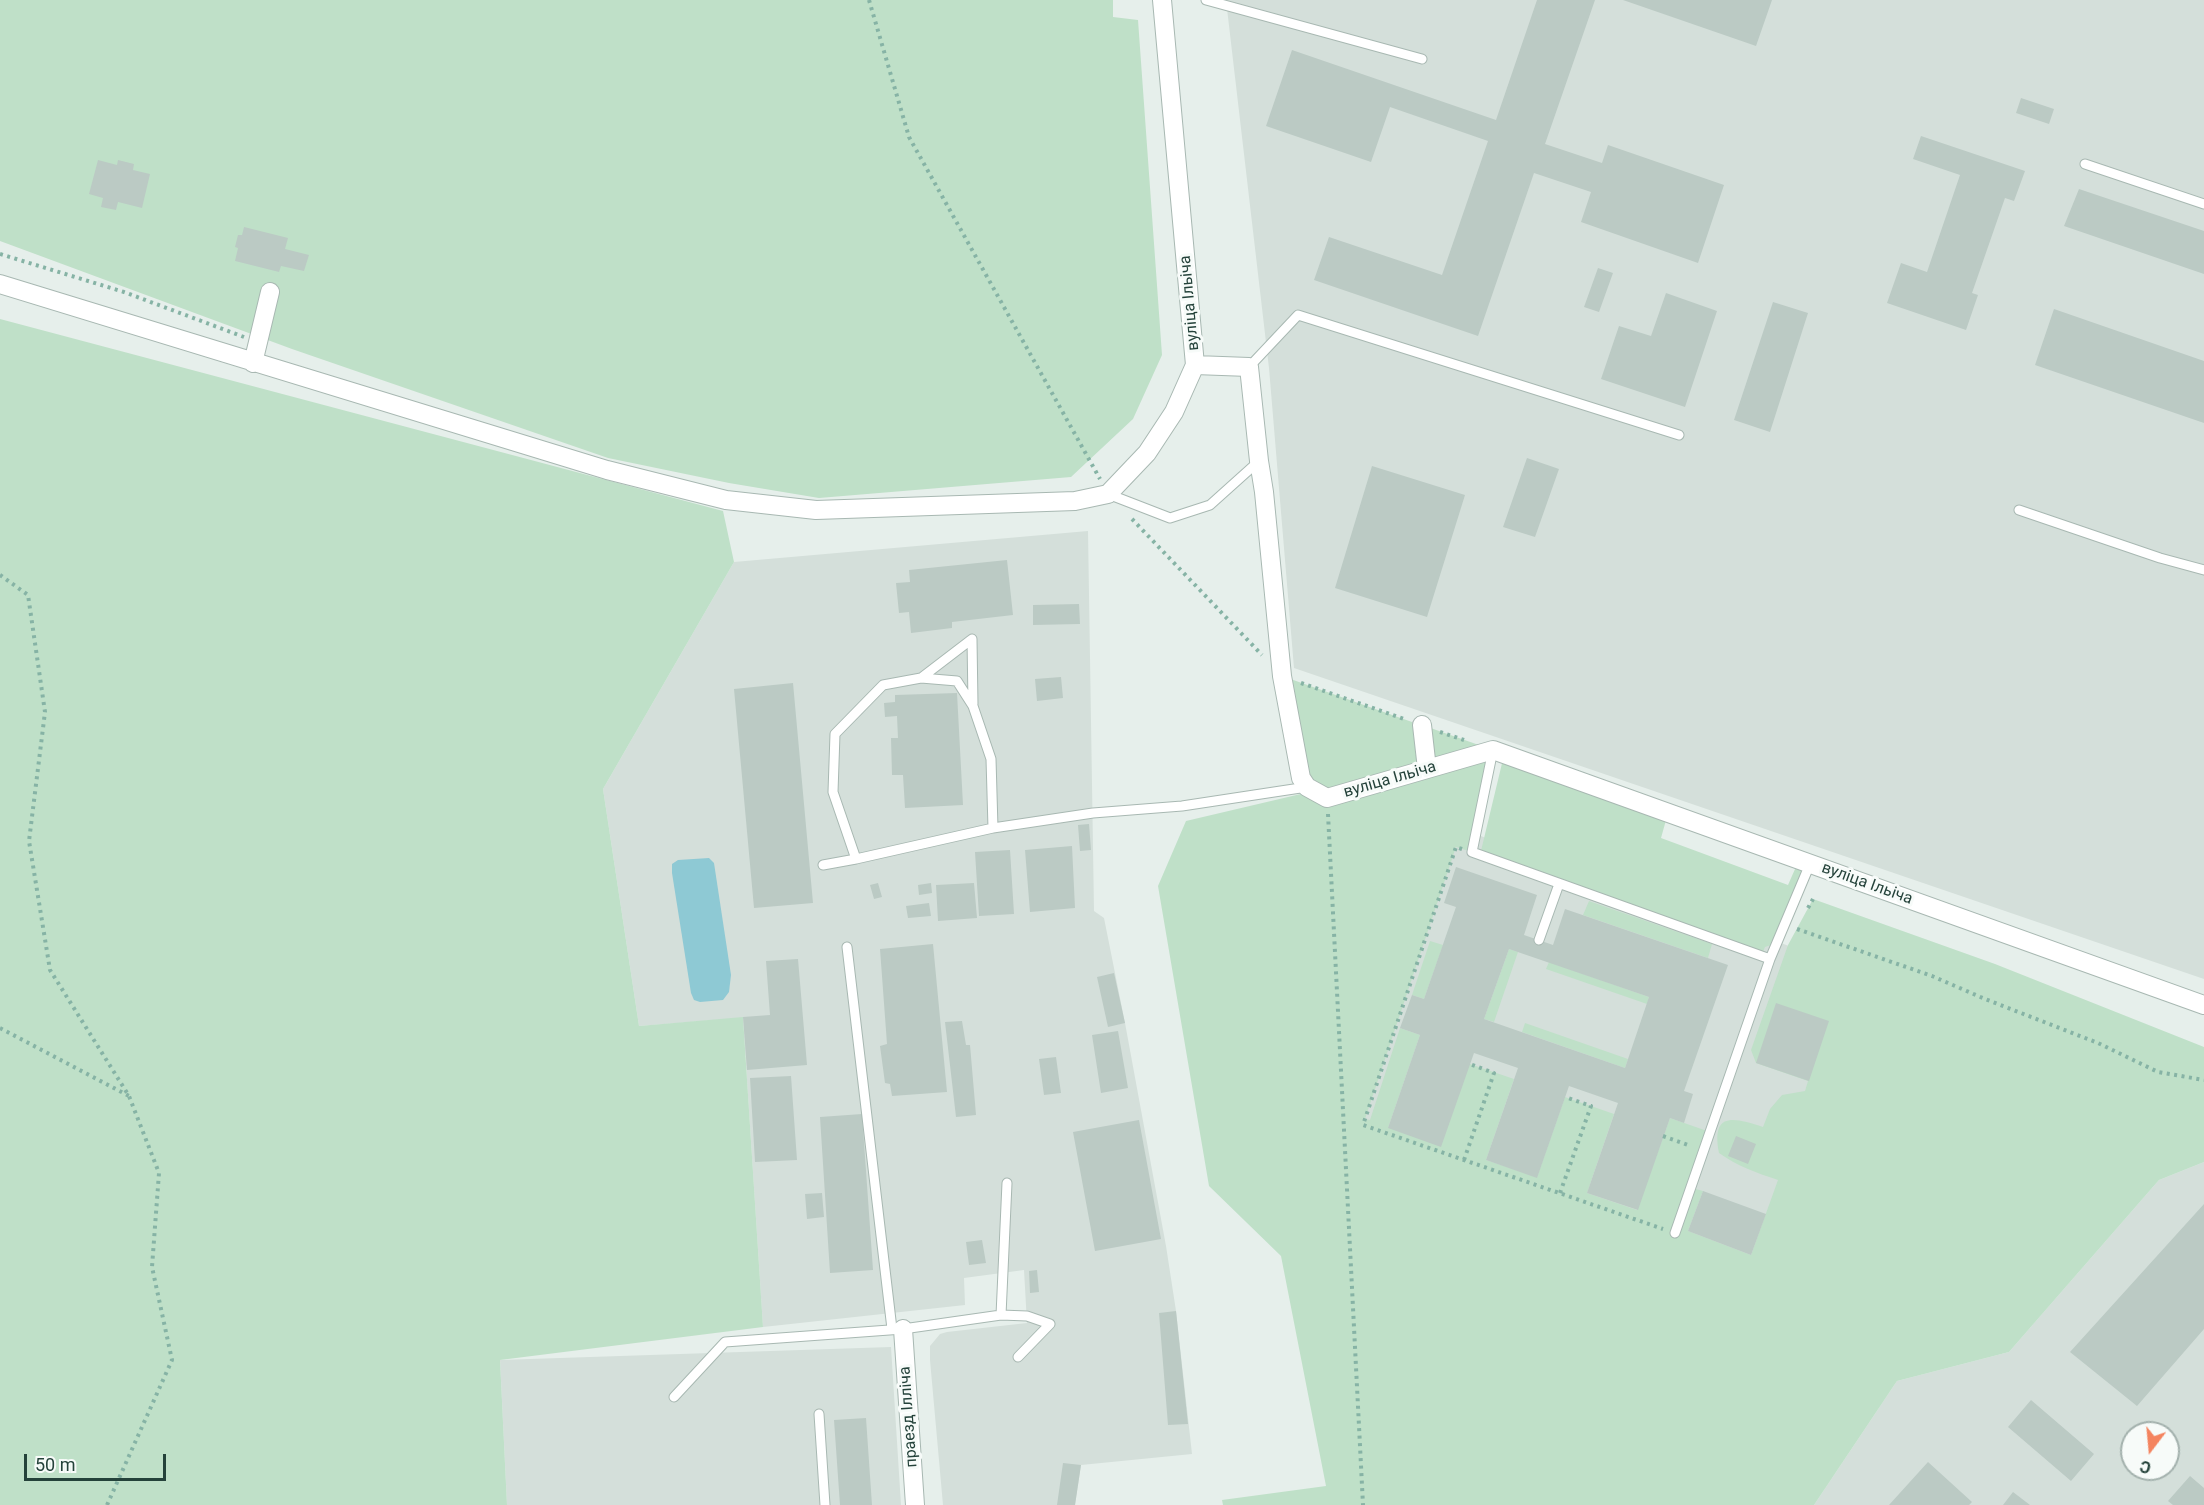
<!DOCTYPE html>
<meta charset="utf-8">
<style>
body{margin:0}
#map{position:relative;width:2204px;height:1505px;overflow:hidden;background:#e6efeb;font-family:Roboto,sans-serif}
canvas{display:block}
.north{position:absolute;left:2120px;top:1421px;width:60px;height:60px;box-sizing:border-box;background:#f7fbf9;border:2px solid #a3b1ad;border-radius:50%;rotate:196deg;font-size:16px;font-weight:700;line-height:24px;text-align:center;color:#24423a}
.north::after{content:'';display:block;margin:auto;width:21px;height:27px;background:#f4845f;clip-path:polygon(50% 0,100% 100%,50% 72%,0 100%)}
.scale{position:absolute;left:24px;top:1454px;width:142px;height:27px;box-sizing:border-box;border:3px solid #24423a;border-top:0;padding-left:8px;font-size:18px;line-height:21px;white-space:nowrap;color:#24423a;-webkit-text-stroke:4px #f7fbf9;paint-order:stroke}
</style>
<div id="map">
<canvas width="2204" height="1505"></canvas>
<div class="north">С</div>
<div class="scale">50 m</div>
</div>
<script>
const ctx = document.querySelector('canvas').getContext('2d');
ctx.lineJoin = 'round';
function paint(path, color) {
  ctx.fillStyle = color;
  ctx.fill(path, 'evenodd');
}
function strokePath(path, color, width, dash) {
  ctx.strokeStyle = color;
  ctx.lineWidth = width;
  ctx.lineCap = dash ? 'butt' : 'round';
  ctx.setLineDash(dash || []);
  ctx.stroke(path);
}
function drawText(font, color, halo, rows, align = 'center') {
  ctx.font = font + ' Roboto,sans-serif';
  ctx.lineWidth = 6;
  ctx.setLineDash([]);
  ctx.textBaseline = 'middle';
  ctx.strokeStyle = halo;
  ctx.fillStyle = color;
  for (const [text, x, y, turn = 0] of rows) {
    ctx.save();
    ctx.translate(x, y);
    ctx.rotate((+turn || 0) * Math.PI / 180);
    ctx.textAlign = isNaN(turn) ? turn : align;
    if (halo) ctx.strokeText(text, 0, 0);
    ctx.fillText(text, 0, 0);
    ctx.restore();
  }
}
paint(new Path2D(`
 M1226,0h978v979l-910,-311 -25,-300z
 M1088,531l6,380 10,7 21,105 41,223 10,65 16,143 -111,11 -6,40h-132l-13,-145v-14l10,-12 7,-2 80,-9 -3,-53 -60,8 1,27 -202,22 -20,-309 -104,8 -36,-237 131,-227z
 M1447,824l429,153 -110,309 -418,-146z
 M2204,1162v343h-390l83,-124 112,-29 150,-172zM2132,1433h36v36h-36z
 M891,1347l10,158h-394l-7,-145z`), '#d4dfda');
paint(new Path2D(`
 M0,0h1113v17l25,3 24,335 -29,64 -62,58 -252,21 -90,-15 -121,-25 -316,-109 -292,-108z
 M0,319l723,192 11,51 -131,227 36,237 104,-9 20,310 -263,33 7,145h-507z
 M1282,676l130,46 6,50 -91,26 -20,-11z
 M1422,725l71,25 -59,12z
 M1504,755l164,58 -7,25 127,47 11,-25 11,4 -33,79 -12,4 -4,9 -281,-101z
 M1491,760l-19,92 -16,-5 -91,272 5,1 30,-92 20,7 -32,93 82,-64 44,15 -28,81 51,17 28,-80 49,17 -27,79 50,17 33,-92 40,14 -18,56 11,3 -15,40 63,24 27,-75c-21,-7 -41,-14 -59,-27 -8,-41 14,-36 44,-26l7,-18 12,-14 23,-4 3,-10 -52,-18 -5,-13 37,-105 25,-46 182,65 209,83v115l-45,18 -150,172 -112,29 -83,124h-591l-1,-5 104,-14 -45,-230 -72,-70 -51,-300 28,-65 119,-28 123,-17z
 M1589,901l123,43 -4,14 -125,-43z
 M1430,941l13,4 -19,54 -12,-4z
 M1509,949l9,3 -24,70 -10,-3z
 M1549,962l100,35 -2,7 -101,-35z
 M1525,1023l103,36 -3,9 -103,-36z`), '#bfe0c8');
paint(new Path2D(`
 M709,858l5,5 17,112 -2,17 -6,8 -23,2 -6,-2 -3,-7 -19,-120v-9l6,-4z`), '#8ec9d4');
paint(new Path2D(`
 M1537,0h58l-50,144 57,19 6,-18 116,40 -26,78 -117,-41 10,-30 -57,-19 -56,163 -164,-56 15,-43 113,38 46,-134 -98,-34 -19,55 -105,-36 26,-76 204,70z
 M1623,0h149l-16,46z
 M2021,98l33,11 -5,15 -33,-11z
 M1921,136l104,35 -11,30 -9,-3 -33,95 6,2 -12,35 -79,-27 14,-40 26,9 33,-97 -47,-16z
 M98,160l19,5 1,-5 16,4 -1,6 17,4 -8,34 -24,-6 -2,8 -15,-3 2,-9 -14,-4z
 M2079,189l125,42v43l-140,-48z
 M244,227l44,11 -3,11 24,6 -5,16 -23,-5 -2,6 -44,-11 3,-13 -3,-1 3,-12h4z
 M1598,268l15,5 -14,39 -15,-5z
 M1666,293l51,18 -32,96 -84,-28 18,-53 32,10z
 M1773,302l35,11 -38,119 -36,-12z
 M2054,309l150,52v62l-169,-58z
 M1527,458l32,11 -24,68 -32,-10z
 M1372,466l93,29 -38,122 -92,-29z
 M1007,560l6,55 -61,7v6l-41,5 -2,-21 -10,1 -3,-30 14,-1 -1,-12z
 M1079,604l1,20 -47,1v-20z
 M1061,677l2,21 -26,3 -2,-22z
 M793,683l20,220 -59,5 -20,-219z
 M957,693l6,112 -58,3 -2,-33h-11l-1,-37h7l-1,-22 -12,1 -1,-14 11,-1v-7z
 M1089,824l2,26 -11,1 -2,-26z
 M1072,846l3,62 -45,4 -5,-62z
 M1010,850l4,64 -35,2 -4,-64z
 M1456,867l81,28 -13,40 29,10 12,-36 163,56 -44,126 9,3 -9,29 -14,-5 -32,92 -51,-17 31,-90 -49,-17 -32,92 -51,-18 32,-92 -44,-15 -33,94 -53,-19 32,-93 -20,-7 12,-33 12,4 32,-92 -12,-4zM1509,949l140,48 -24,71 -141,-49z
 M878,883l4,14 -8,2 -4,-14z
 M931,883l1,10 -13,2 -1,-10z
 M974,883l3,35 -39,3 -2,-36z
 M929,903l2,13 -23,2 -2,-12z
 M933,944l14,148 -55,4 -2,-12 -5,-1 -5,-37 7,-2 -7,-95z
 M798,959l9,106 -60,5 -4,-53 27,-2 -4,-54z
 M1114,973l11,50 -17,4 -11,-50z
 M1776,1003l53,18 -20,60 -53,-18z
 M962,1021l4,24h4l6,70 -20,2 -11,-95z
 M1118,1031l10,57 -27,5 -9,-58z
 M1056,1057l5,36 -17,2 -5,-36z
 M791,1076l6,84 -42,2 -5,-84z
 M862,1114l11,156 -43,3 -10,-156z
 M1139,1120l22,119 -66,12 -22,-119z
 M1736,1136l20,8 -8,20 -20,-8z
 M1703,1191l63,23 -15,41 -63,-24z
 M822,1193l2,24 -17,2 -2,-25z
 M2204,1204v125l-67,77 -67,-54z
 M982,1240l4,23 -17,2 -3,-23z
 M1037,1270l2,22 -9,1 -1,-22z
 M1176,1311l12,113 -20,1 -9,-112z
 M2031,1400l63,54 -23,27 -63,-54z
 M866,1418l6,87h-32l-6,-85z
 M1928,1462l44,40 -3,3h-80z
 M1063,1463l18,2 -6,40h-18z
 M2190,1476l14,12v17h-31l-5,-4z
 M2013,1492l17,13h-27z`), '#bbcac4');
const service = new Path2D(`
 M1206,0l216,59
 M2085,164l119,40
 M1249,367l49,-52 381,120
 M1108,494l62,24 40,-13 49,-44
 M2019,510l141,48 44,12
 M921,678l51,-39 1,65
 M1493,750l-21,102 298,107 40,-95
 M856,859l-23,-67 2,-58 48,-49 38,-7 36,3 16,25 18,53 2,69
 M823,865l33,-6 137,-31 100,-15 89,-7 125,-19
 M1539,940l20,-56
 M847,947l45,382
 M1675,1233l95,-274
 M1001,1315l26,1 23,8 -32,33
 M674,1397l51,-55 178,-13 98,-14 6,-132
 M819,1414l6,91`);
const minor = new Path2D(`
 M1162,0l33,365 54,2 10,94 5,31 18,184 19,102 6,9 20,11 166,-48 711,255
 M0,284l607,186 119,30 90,10 259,-9 33,-7 39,-41 27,-41 21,-47
 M253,363l17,-71
 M1422,725l5,44
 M903,1329l12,176`);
strokePath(service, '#a8b8b2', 11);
strokePath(minor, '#a8b8b2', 20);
strokePath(new Path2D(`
 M869,0l40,137 191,342
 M0,254l124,38 120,45
 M1132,519l130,136
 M0,575l28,20 17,117 -16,129 21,129 79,126 30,77 -7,94 20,93 -65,145
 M1301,683l106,37
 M1440,732l24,8
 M1328,814l35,691
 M1462,849l-6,-2 -93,278 300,104
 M1808,908l5,-9
 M1797,929l135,47 53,23 113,44 60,29 46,8
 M0,1028l129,68
 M1663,1136l28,10
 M1464,1160l30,-87 -24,-9
 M1560,1193l31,-87 -26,-9`), '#86b3a5', 4, [3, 4.5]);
strokePath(service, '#fff', 9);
strokePath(minor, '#fff', 18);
drawText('16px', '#24423a', '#f7fbf9', [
 ["вуліца Ільіча",1190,303,-95],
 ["вуліца Ільіча",1390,780,-16],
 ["вуліца Ільіча",1867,884,20],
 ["праезд Ілліча",909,1417,-94]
]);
</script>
